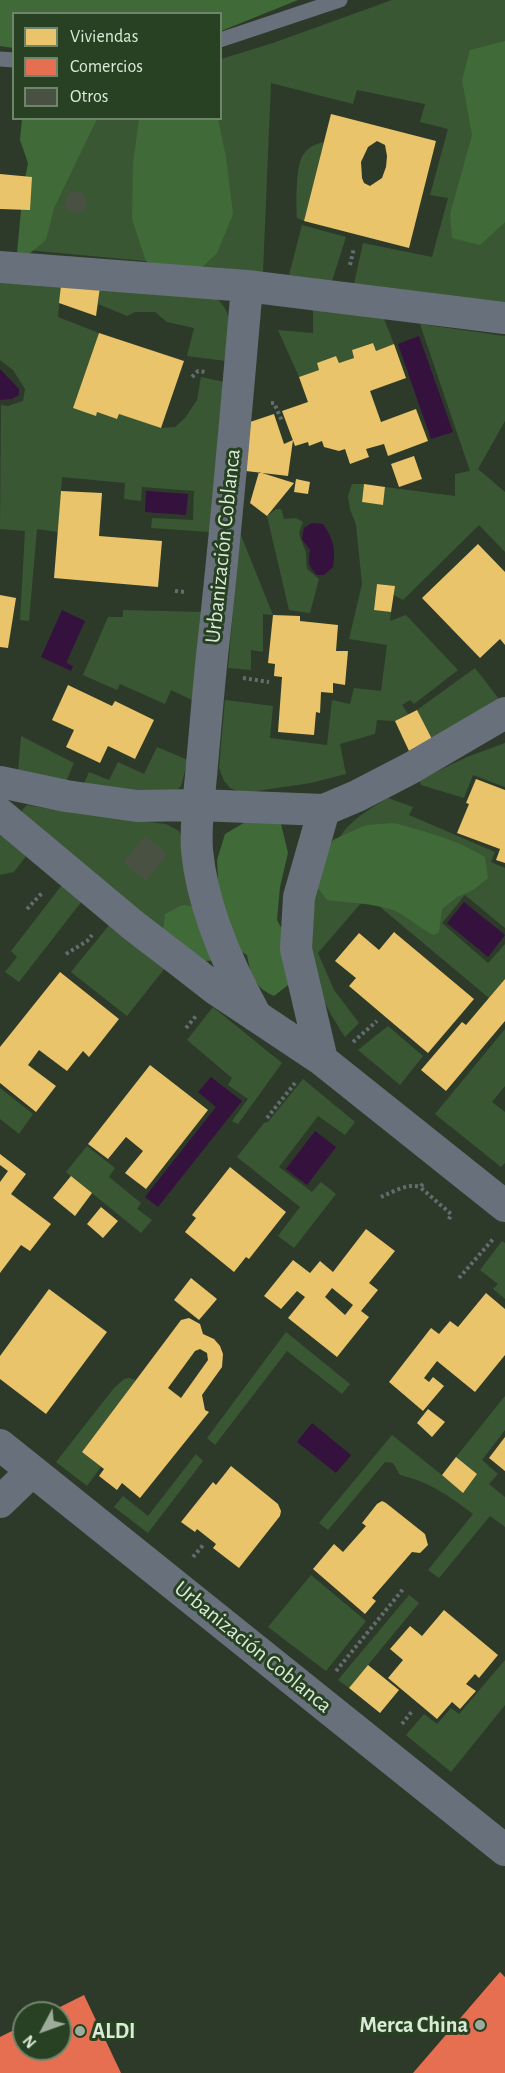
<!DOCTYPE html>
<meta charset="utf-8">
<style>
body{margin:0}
#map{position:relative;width:505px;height:2073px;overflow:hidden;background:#2d3a2a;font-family:"Alegreya Sans",sans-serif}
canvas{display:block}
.legend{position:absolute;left:12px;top:12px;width:210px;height:108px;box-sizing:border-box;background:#284123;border:2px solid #6f856b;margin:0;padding:8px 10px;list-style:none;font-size:18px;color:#daead7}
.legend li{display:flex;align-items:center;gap:12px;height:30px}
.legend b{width:30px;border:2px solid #6f856b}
.north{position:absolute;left:12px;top:2001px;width:60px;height:60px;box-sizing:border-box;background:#284123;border:2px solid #6f856b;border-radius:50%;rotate:229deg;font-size:16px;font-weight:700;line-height:24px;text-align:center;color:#daead7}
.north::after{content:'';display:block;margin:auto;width:21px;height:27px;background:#9dac9a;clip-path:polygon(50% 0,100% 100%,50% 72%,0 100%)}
</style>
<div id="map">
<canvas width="505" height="2073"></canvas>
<ul class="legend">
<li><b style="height:16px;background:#e9c46a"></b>Viviendas</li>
<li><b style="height:16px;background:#e76f51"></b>Comercios</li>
<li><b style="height:16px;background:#495242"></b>Otros</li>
</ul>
<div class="north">N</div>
</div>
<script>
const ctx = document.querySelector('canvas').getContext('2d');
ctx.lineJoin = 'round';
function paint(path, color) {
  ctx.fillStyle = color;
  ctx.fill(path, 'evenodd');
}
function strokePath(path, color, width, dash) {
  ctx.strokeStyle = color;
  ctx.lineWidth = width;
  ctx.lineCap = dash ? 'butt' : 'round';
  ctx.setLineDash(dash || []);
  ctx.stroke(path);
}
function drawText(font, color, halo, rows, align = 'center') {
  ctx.font = font + ' "Alegreya Sans",sans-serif';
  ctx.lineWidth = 6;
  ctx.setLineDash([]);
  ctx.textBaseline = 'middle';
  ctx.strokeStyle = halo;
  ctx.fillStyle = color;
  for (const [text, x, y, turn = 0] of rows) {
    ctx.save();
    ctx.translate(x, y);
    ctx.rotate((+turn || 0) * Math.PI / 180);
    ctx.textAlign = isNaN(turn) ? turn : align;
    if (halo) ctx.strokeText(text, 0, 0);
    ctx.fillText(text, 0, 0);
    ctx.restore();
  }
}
paint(new Path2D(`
 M392,0h113v304l-151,-20 9,-41 69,14 16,-59 -18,-3 18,-66 -28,-7 5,-18 -68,-14 -4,14 -82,-21 -8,189 -236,-22 9,-131 184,-1 1,-59 52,-16z
 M324,142l-20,79 -7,-3c-1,-13 -1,-47 4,-59 4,-10 13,-15 23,-17z
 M302,225l44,12 -14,44 -43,-6z
 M0,280l61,5 -3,32 41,16 -26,75 23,7 1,-3 20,7 2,-5 42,14 14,-1 10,-9 12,-18 4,-23 23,5 -14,150 -59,-4 1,-10 41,2 1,-29 -52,-4 -1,14 -17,-2 1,-16 -63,-6 -4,55 -21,-3 -8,92 -9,-1 5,-89 -25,-2 1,-124 7,1 15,-5 2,-12 -12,-19 -13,-10z
 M100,287l114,9c23,18 14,39 12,65l-39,-5 7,-28 -27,-6 -12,-10h-20l-8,4 -29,-12z
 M313,309l71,10 10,25 -18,7 -3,-8 -21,7 2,8 -15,5 -4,-7 -18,7 2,7 -20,7 -21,-47 35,3z
 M420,324l85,12v85l-27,48 27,23v60l-26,-27 -76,75 -9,-5v-9l-17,-2 -3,25 17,3 -1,9 16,-6 52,55 -44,34 -4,-4 -8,5 6,9 -13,7 -18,-1 -2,14 -35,10 6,30 -35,9 -68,10 -13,-5 -6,-7 -5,-13 6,-68 48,6 -3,32 57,7 5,-45 18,4 4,-16 27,3 6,-46 -38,-6 13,-55 -6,-59 -6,-16 -2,-13 4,-12h12l-2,18 21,3 2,-18 70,9v-22l15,-3z
 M276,509h5l3,10 12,-1 7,4c-7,15 -2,14 2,28 2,5 1,13 2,19l12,10 -9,34 -21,-3 -22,-94z
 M240,533l33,82 -10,-1v38l-12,-2v20l-23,-2z
 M123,610l79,2 -8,89 -23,-11 -6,14 -45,-20 -3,6 -34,-15 25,-58h15z
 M475,668l24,31 -67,40 -15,-29z
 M21,736l53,27 -9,21 -47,-12z
 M505,743v44l-32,-12 -9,23 -43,-13 -2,-5 48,-23z
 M157,747l31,13 -7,26 -5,6 -94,-4 7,-16 20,8 9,-18 26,12z
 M388,798l25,9 -4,8 86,37 -4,10 14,6v60l-40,-33 -23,28 46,40 17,-19v35l-16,19 -122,-102 -49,57 16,37 25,33 -14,14c-12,-19 -23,-36 -29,-57 -14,-47 -2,-106 25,-145 11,-16 30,-27 47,-37z
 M27,805l54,9 85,10 13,7 8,19 14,75 -17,24 -158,-130 -4,-9z
 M0,834l26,22 -12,16 -14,3z
 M62,885l20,16 -63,81 -14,-10 12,-15 -6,-6z
 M110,924l55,44 -38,48 -56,-44z
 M213,1007l69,56 -44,61 -6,-3 16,-22 -20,-14 4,-7 -45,-38z
 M388,1026l35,30 -23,29 -42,-35z
 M505,1029v57l-13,16 13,10v51l-4,4 -66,-53z
 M303,1079l52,43 -10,13 -27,-19 -39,51 33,25 9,-10 15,12 -42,54 -16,-12 22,-29 -63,-50 27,-34 4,-1z
 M0,1088l33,26 -14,20 -19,-15z
 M87,1146l28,22 -6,9 32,26 -4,6 15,11 -11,13 -75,-61z
 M502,1241l3,2v56l-12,-10 5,-5 -18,-14z
 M286,1332l64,52 -8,10 -55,-43 -72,94 -8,-7z
 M129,1378l7,2 -54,72 19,15 -14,19 -31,-24 58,-74 10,-9z
 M505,1396v34l-23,30 16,14 -9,10 16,13v30l-15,-11 -51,62 -11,-8 45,-56c-24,-18 -43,-32 -73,-39l-7,-12 -8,-1 -57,68 -9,-7 73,-88 71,57 14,-18 -21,-17z
 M196,1454l7,7 -55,72 -34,-26 9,-11 25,20z
 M311,1575l55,46 -40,50 -58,-44z
 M409,1595l10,8 -70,85 -11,-8z
 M505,1660v45l-54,67 -45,-37 18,-21 13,10 14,-16 8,6z`), '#3a5734');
paint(new Path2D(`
 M0,0h298l-77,31 -1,-17h-206l-1,34 -13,-2z
 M505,41v181l-25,23 -28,-7 -2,-24 22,-79 -10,-55 8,-30z
 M22,119h75l-43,89 -8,32 -23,19 -6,-6 6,-64 5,-26 -8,-23z
 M139,119h79l8,38 7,57 -16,39 -23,22 -32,-2 -16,-12 -14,-42 1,-56z
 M247,821l34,3 7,29 -8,34 -3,33 13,24 2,38 -18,14c-20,-9 -23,-20 -27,-41l-10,-6 -22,11 -16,2 -37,-24 3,-24 17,-9 23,3 9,-1 4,-30 -1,-17 8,-26z
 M394,823c33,9 61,16 91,34l3,21 -15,12 -16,7 -15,12 -3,23 -6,3c-12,-6 -29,-21 -40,-25 -21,-7 -44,-7 -66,-10l-12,-16 5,-21 13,-23 33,-15z`), '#406a38');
paint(new Path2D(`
 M419,336l34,96 -22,7 -33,-95z
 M0,369l19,20v6l-7,4 -12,1z
 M146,491l42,3 -2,21 -41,-3z
 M312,523l11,1c10,14 13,26 10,43l-9,8h-7c-9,-9 -9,-13 -7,-25l-8,-11 2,-11z
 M62,610l23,11 -18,40v2l6,3 -2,5 -30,-14z
 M464,902l41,33 -17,22 -41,-34z
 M211,1077l31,24 -84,106 -13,-10 71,-90 -18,-15z
 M315,1131l21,16 -29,38 -21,-16z
 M312,1423l39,32 -15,18 -39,-31z`), '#35113d');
paint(new Path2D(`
 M331,114l105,27 -27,107 -105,-27zM377,141l8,4 2,11 -1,11 -4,11 -12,8 -6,-3 -2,-5 -1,-16 7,-15z
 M0,174l32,3 -2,33 -30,-1z
 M61,285l39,2 -4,29 -37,-13z
 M99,333l85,28 -23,67 -42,-14 -2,5 -20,-7 -1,4 -23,-8z
 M373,343l3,8 18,-7 12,34 -36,13 11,31 35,-13 12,32 -40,15 -4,-12 -18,5 3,8 -19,7 -5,-15 -6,2 -15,-4 -2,-6 -13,5 -1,-4 -13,4 -13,-35 26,-9 -9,-25 20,-7 -2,-7 19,-7 3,7 15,-5 -2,-8z
 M274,414l10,30 9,-4 -5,36 -42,-5 4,-49z
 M414,456l8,23 -23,8 -8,-23z
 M259,472l35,11 -27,33 -17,-13z
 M296,479l14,3 -2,12 -14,-2z
 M364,484l21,3 -2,18 -21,-3z
 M61,491l41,2 -3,43 63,5 -4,46 -104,-9z
 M478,544l27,28v73l-5,-6 -20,19 -58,-60z
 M377,584l18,2 -4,26 -17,-2z
 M0,595l16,3 -8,50 -8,-1z
 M273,615l27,1v5l38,4 -2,26h12l-3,34 -12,-2v10l-12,-1 -1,21 -4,-1 -2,23 -36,-3 4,-55 -8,-1 1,-12 -7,-1z
 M68,685l44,21 3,-5 39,19 -19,39 -27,-13 -8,17 -34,-16 8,-17 -22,-10z
 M417,710l15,29 -23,12 -14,-30z
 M476,779l29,11v73l-9,-3 4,-11 -43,-16 12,-29 -3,-1z
 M394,932l80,67 -46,54 -79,-67 7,-8 -21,-17 24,-28 20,17z
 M60,972l59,47 -30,38 -6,-6 -16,20 -28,-21 -11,15 28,21 -20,26 -36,-29v-36z
 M505,979v42l-59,70 -25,-21 41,-48 4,3z
 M150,1065l58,45 -62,79 -21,-16 18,-22 -17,-14 -18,22 -20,-15z
 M0,1154l26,20 -15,20 40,30 -21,27 -9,-6 -21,28v-91l8,-11 -8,-6z
 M230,1167l56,45 -37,47 -3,-2 -12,15 -49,-40 11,-14 -4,-3z
 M71,1176l21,17 -17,23 -22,-18z
 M101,1207l17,14 -15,17 -16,-14z
 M366,1229l29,22 -26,32 9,7 -17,21 8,6 -32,40 -49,-39 17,-21 -8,-6 -16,18 -17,-13 29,-36 17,13 10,-12 13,11zM332,1288l21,17 -8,10 -20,-18z
 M191,1278l26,21 -18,21 -25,-20z
 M49,1289l58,43 -61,82 -46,-35v-23z
 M486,1293l19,16v46l-30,37 -38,-31 -13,17 5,4 4,-5 11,9 -21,25 -34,-29 42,-54 8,6 11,-13 8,6z
 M189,1318l11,6 3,10 11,5 6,7 3,8 -1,13 -20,28 3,15 4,2 -69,86 -18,-15 -5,7 -18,-14 5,-7 -22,-17 99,-132zM200,1349l7,4 1,7 -27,38 -13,-10 27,-37z
 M428,1409l17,13 -13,15 -15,-14z
 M505,1437v34l-16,-13z
 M456,1457l21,17 -14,19 -21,-18z
 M231,1466l47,38 3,7 -1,5 -41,52 -26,-20 3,-4 -19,-15 -2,3 -14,-10 32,-40 3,3z
 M382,1501l4,2 39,31 3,11 -8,8 -8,-1 -40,46 4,3 -11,13 -52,-45 21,-25 9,8 23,-26 -4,-3 15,-19z
 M444,1610l54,45 -19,23 -4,-4 -9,10 10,7 -16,18 -8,-7 -15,17 -49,-41 15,-18 -13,-11 20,-23 12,10z
 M368,1665l31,25 -19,23 -31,-25z`), '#e9c46a');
paint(new Path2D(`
 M500,1972l5,5v96h-92z
 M84,1995l37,78h-121v-36l24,-12v24h36v-36h-12z`), '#e76f51');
paint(new Path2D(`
 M65 202a11 11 0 1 1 22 0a11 11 0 1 1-22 0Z
 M145,836l23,18 -22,27 -23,-19z`), '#495242');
strokePath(new Path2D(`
 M350,265l4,-17
 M192,377l6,-6 8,1
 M271,403h3l8,18
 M175,591l10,1
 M243,678l26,4
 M27,909l15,-16
 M66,954l21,-13 5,-6
 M186,1028l10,-12
 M353,1042l24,-21
 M267,1118l28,-35
 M423,1184l-3,3 31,27 -3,8
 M381,1197c12,-5 26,-14 39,-10
 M459,1278l35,-40
 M193,1557l11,-13
 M336,1671l68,-83
 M402,1724l11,-14`), '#636d6f', 4, [3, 3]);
strokePath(new Path2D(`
 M220,40l120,-40
 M0,59l14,1`), '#67707b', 15);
strokePath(new Path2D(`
 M0,267l247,19
 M0,782l66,14 71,10 61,-1 126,5 33,-14 54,-28 94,-55
 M0,814l134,112 47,36 36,28 105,70 183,146
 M256,1016c-27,-49 -54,-110 -59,-166 -2,-28 3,-58 5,-86 4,-42 7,-84 12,-126 13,-117 23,-235 33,-352l258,32
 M322,1060l-26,-111 3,-52 25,-87
 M0,1445l505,405
 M0,1502l32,-31`), '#67707b', 32);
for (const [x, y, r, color] of [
 [480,2025,6,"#9dac9a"],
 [80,2031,6,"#9dac9a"]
]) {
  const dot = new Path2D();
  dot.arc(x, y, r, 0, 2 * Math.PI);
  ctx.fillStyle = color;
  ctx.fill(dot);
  strokePath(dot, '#284123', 2);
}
drawText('22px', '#daead7', '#284123', [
 ["Urbanización Coblanca",223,546,-84],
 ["Urbanización Coblanca",253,1647,39]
]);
drawText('bold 22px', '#daead7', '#284123', [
 ["Merca China",468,2025],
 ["ALDI",92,2031,"left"]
], 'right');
</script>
